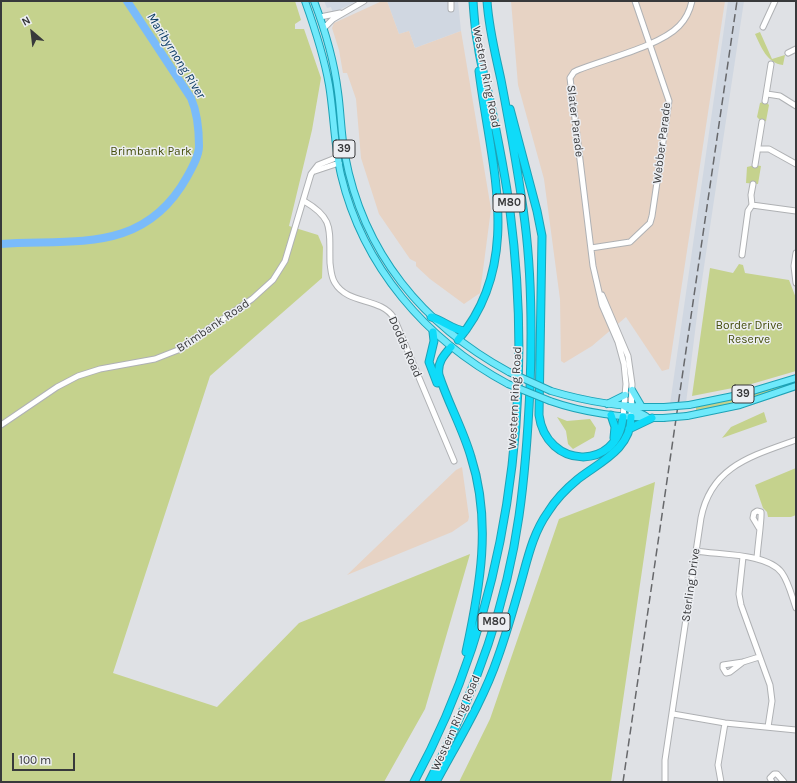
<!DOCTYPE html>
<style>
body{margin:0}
#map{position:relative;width:797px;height:783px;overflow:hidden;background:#dfe1e5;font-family:Karla,sans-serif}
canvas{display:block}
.frame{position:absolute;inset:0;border:2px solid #38393b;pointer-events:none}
.north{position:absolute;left:12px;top:12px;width:40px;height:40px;-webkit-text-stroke:3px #eceef2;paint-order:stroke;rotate:332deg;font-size:11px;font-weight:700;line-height:16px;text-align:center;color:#38393b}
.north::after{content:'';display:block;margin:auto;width:14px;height:18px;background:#38393b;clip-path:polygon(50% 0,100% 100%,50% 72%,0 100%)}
.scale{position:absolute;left:12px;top:753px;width:63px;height:18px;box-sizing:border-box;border:2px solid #38393b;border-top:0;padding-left:5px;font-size:12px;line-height:14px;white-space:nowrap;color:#38393b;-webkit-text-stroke:3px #eceef2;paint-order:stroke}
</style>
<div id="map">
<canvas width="797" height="783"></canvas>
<div class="frame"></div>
<div class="north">N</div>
<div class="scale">100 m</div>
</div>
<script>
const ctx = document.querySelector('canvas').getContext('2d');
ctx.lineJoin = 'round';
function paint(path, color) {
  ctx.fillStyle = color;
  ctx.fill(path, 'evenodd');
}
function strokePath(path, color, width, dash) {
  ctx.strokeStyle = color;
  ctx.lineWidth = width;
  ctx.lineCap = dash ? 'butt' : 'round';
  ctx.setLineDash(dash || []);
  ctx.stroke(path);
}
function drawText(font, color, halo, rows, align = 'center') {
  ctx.font = font + ' Karla,sans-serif';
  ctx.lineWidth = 3;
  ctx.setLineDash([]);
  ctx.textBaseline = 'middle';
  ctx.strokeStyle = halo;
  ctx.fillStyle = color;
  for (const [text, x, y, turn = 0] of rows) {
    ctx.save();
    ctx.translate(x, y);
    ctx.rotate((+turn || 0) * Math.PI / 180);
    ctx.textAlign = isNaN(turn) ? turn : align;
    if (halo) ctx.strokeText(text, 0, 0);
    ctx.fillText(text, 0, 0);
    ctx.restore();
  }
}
paint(new Path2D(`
 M324,1h33l-24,12 -2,-6 -4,1z
 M387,1h71l3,30 -46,17 -6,-17 -10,3z
 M728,1h16l-45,299 -13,103 -16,1z`), '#d0d7e1');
paint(new Path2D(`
 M382,1h5l12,33 10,-3 6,17 46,-17 30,178 -11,84 -16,11 -34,-25 -14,-13v-4l-6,-3 -31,-45 -18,-56 -5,-59 -9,-26h-4l-4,-23 -7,-22 2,-5z
 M511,1h214l-56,368 -7,2 -36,-54 -34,29 -28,17 -3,-2 -1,-62 -16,-120 -26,-94z
 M462,467l7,50 -1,4 -16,11 -105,43 109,-105z`), '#e7d3c4');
paint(new Path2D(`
 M1,1h294l6,19 -6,4v5h9l17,49 -9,52 -23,96 29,9 5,12 -1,31 -112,98 -97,297 104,34 82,-84 171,-69 -45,155 -41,73h-383z
 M760,32l12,27 13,-4 -2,10c-16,-2 -22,-18 -28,-31z
 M765,101l4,4 -3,16 -4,1 -5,-5 3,-14z
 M755,165l6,1 -3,18 -12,-1 1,-16z
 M739,264l4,1 2,8 44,7 7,18v73l-48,14 -56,11 18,-128 23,5z
 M796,380v3c-33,12 -64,25 -100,27v-3l54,-12z
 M764,412l3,10 -45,16 9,-11z
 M557,417l10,4 23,-2 6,9 -2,9 -21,12 -5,-5 -2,-13z
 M796,468v47l-5,2h-23l-1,-5 -4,-4 -8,-23z
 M655,482l-44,300h-152l31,-63 69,-200z`), '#c5d28d');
strokePath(new Path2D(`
 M1,244c75,-5 143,10 186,-67 5,-9 12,-21 12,-31 0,-15 -2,-34 -8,-48l-64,-97`), '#7abbfa', 8);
const minor = new Path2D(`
 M451,1v8
 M320,17l20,-4
 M763,27l12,-26
 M324,28l9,-9 31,-18
 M788,53l8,-4
 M767,94l13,2 16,10
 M765,101l6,-37
 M759,149h10l27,15
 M755,165l7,-43
 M315,171l24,-8
 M304,201c31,18 25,29 26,62 1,7 1,14 5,20 13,22 46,14 59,35l60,143
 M752,205l-1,-10 2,-11
 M591,248l39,-6 20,-19 2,-7 17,-115 -34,-100
 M796,253l-2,13 2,17
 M742,255l6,-44 4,-6 44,6
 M602,295l26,61 4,28 -1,33
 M623,417l3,-33 -2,-20 -6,-22 -16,-37 -9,-39 -23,-188 4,-6 4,-2c27,-11 82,-24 101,-44 7,-7 11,-16 13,-25
 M1,425l56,-38 21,-11 22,-7 55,-10 23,-9 74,-51 21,-19 12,-19 26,-87 7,-9 20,-8
 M696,551c23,4 72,2 86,22 7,10 10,24 14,35
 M743,557l-4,37 2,11 29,80 2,16 -4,26
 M757,559c0,-8 5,-41 4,-47l-4,-1 -3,2 -1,5 6,10
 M743,662l-13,10 -4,1 -3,-5v-3l20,-3 16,-5
 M673,714l52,9 71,7
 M665,782v-22l36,-242c10,-52 51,-62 95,-78
 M721,782l-3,-17 7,-42
 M772,782l-2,-4 4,-4h3l7,8`);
const major = new Path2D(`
 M305,1c10,28 19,55 24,84 5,30 5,60 12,90 22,92 85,165 167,209
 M314,1c11,29 20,59 24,91 3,21 3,42 7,63 18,98 78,170 164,217
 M632,390l10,17
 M551,391c37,11 74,17 113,16
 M550,401c37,13 75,17 113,17
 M607,404l18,-9
 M689,405l54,-11 53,-16
 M624,406c8,6 17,5 24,12
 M687,416l53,-11 56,-19`);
const highway = new Path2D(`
 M510,109l27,102 5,25 -3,179c7,54 79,57 84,2
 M431,317c12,3 21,13 34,14
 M433,332l1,9 -5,21 8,21
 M458,340c67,-79 32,-178 21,-269
 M451,347c-8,9 -14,16 -12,28 9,28 24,54 32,82 21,65 9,130 -5,195
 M611,415l4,12 -1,11
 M629,429l23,-11
 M414,782c94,-173 121,-377 96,-571 -5,-39 -13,-77 -21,-115 -4,-17 -9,-34 -11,-51 -3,-14 -4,-29 -5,-44
 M429,782c43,-83 77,-173 90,-266 6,-42 9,-85 11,-128 2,-55 2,-110 -5,-165 -6,-48 -15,-96 -24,-143 -6,-28 -12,-50 -14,-79
 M436,782c22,-41 47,-81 62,-125 9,-25 16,-50 23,-75 7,-25 12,-49 27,-70 8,-13 19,-24 30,-33 22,-17 53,-30 53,-62`);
strokePath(minor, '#afb1b4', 7);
strokePath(major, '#1da2b6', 8);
strokePath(highway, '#1da2b6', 9);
strokePath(minor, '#fff', 5);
strokePath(major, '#6fe9fb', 6);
strokePath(highway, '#0fdbf9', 7);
strokePath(new Path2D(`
 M623,782l114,-781`), '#67686b', 1.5, [8, 4]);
const majorBridge = new Path2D(`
 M509,372l42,19
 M508,384l42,17
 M664,407l25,-2
 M663,418l24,-2`);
strokePath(majorBridge, '#1da2b6', 8, []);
strokePath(majorBridge, '#6fe9fb', 6);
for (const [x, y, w] of [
 [344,149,22],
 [509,203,32],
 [743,394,22],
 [494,622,32]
]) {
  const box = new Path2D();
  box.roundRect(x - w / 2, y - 9, w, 18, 3);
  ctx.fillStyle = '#eceef2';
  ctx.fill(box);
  strokePath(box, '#38393b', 1);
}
drawText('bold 11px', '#38393b', null, [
 ["39",344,149],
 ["M80",509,203],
 ["39",743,394],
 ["M80",494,622]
]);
drawText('12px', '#38393b', '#eceef2', [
 ["Western Ring Road",486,77,79],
 ["Slater Parade",575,121,83],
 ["Webber Parade",662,143,-83],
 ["Brimbank Road",213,326,-34],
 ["Dodds Road",405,347,66],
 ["Western Ring Road",515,398,-87],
 ["Sterling Drive",691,585,-82],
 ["Western Ring Road",456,723,-66]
]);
drawText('12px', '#464f0d', '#eceef2', [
 ["Brimbank Park",151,152],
 ["Border Drive",749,326],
 ["Reserve",749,340]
]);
drawText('italic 13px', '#0c3c64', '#eceef2', [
 ["Maribyrnong River",176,56,58]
]);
</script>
